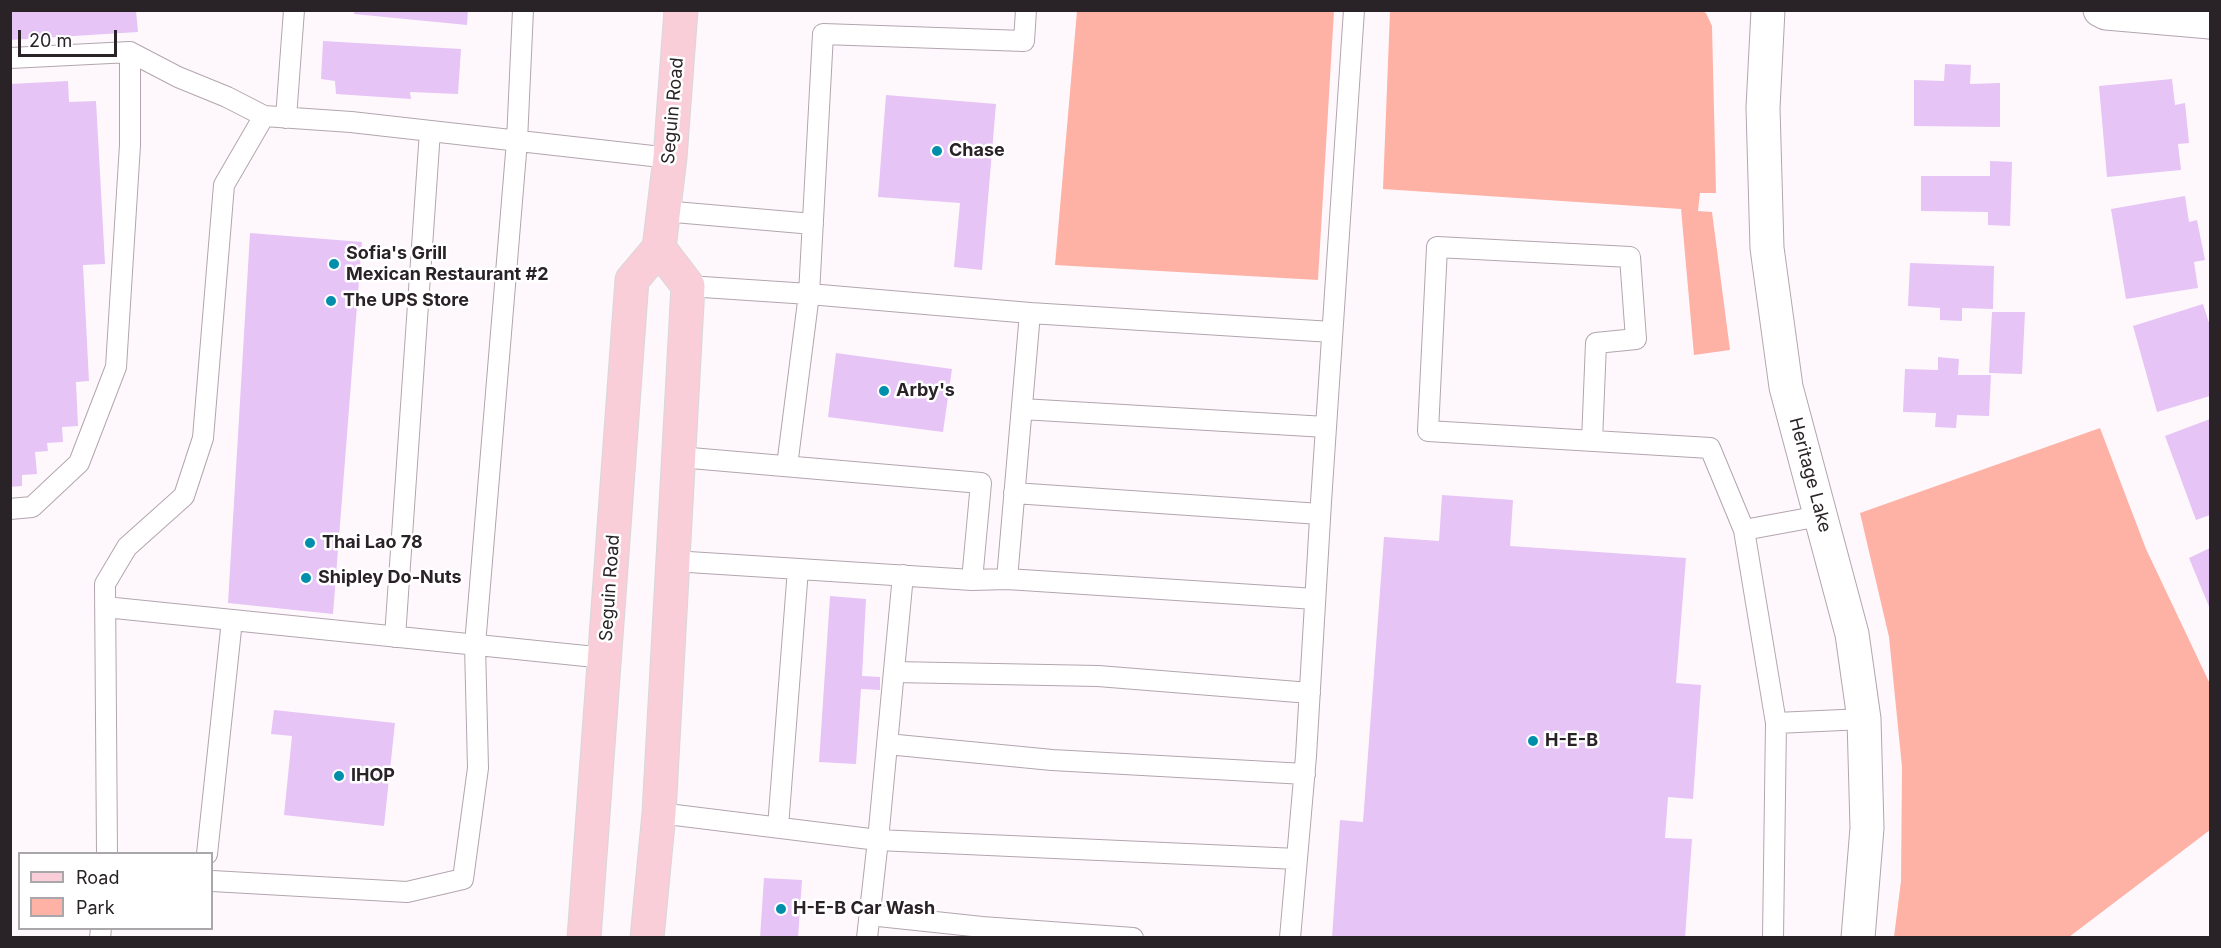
<!DOCTYPE html>
<style>
body{margin:0}
#map{position:relative;width:2221px;height:948px;overflow:hidden;background:#fef8fc;font-family:Inter,sans-serif}
canvas{display:block}
.frame{position:absolute;inset:0;border:12px solid #292327;pointer-events:none}
.legend{position:absolute;left:18px;top:852px;width:195px;height:78px;box-sizing:border-box;background:#fff;border:2px solid #a9a7a9;margin:0;padding:8px 10px;list-style:none;font-size:18px;color:#292327}
.legend li{display:flex;align-items:center;gap:12px;height:30px}
.legend b{width:30px;border:2px solid #a9a7a9}
.scale{position:absolute;left:18px;top:30px;width:99px;height:27px;box-sizing:border-box;border:3px solid #292327;border-top:0;padding-left:8px;font-size:18px;line-height:21px;white-space:nowrap;color:#292327;-webkit-text-stroke:4px #fff;paint-order:stroke}
</style>
<div id="map">
<canvas width="2221" height="948"></canvas>
<div class="frame"></div>
<ul class="legend">
<li><b style="height:8px;background:#f9ced8"></b>Road</li>
<li><b style="height:16px;background:#feb2a6"></b>Park</li>
</ul>
<div class="scale">20 m</div>
</div>
<script>
const ctx = document.querySelector('canvas').getContext('2d');
ctx.lineJoin = 'round';
function paint(path, color) {
  ctx.fillStyle = color;
  ctx.fill(path, 'evenodd');
}
function strokePath(path, color, width, dash) {
  ctx.strokeStyle = color;
  ctx.lineWidth = width;
  ctx.lineCap = dash ? 'butt' : 'round';
  ctx.setLineDash(dash || []);
  ctx.stroke(path);
}
function drawText(font, color, halo, rows, align = 'center') {
  ctx.font = font + ' Inter,sans-serif';
  ctx.lineWidth = 5;
  ctx.setLineDash([]);
  ctx.textBaseline = 'middle';
  ctx.strokeStyle = halo;
  ctx.fillStyle = color;
  for (const [text, x, y, turn = 0] of rows) {
    ctx.save();
    ctx.translate(x, y);
    ctx.rotate((+turn || 0) * Math.PI / 180);
    ctx.textAlign = isNaN(turn) ? turn : align;
    if (halo) ctx.strokeText(text, 0, 0);
    ctx.fillText(text, 0, 0);
    ctx.restore();
  }
}
paint(new Path2D(`
 M1077,11h257l-16,269 -263,-15z
 M1390,11l310,-1 6,3 6,13 4,167h-16l-2,18 14,1 18,138 -36,5 -13,-146 -298,-20z
 M2100,428l46,121 64,135v146l-141,107h-175l7,-56 1,-114 -13,-130 -29,-124z`), '#feb2a6');
paint(new Path2D(`
 M10,10h126l2,22 -128,8z
 M355,10h113l-1,15 -113,-11z
 M323,41l138,8 -3,45 -48,-2 1,7 -75,-5 -1,-13 -14,-2z
 M1945,64l26,1 -1,19 30,-1v44l-86,-1v-46l30,1z
 M2172,79l3,26 10,-2 4,40 -11,1 3,26 -74,7 -8,-91z
 M68,81l1,21 27,-1 9,163 -22,1 6,116 -13,1 2,44 -16,1 1,15 -16,1 1,8 -13,1 2,22 -15,1v11l-12,1v-403z
 M886,95l110,9 -14,166 -28,-3 6,-64 -82,-6z
 M1990,161l22,1 -2,64 -22,-1v-13l-67,-1v-35h69z
 M2185,196l4,26 8,-2 8,40 -11,2 4,26 -72,11 -15,-90z
 M250,233l112,9 -29,372 -105,-11z
 M1910,263l84,3 -1,43 -31,-1v13l-22,-1v-12l-32,-2z
 M2203,304l7,22v70l-53,16 -24,-86z
 M1992,312h33l-3,62 -33,-1z
 M836,353l116,16 -9,63 -115,-15z
 M1938,357l21,2 -1,16h33l-2,41 -32,-1 -1,13 -21,-1 1,-14 -33,-1 2,-43 33,1z
 M2210,419v96l-14,5 -31,-84z
 M1442,495l71,5 -3,46 176,12 -10,125 25,2 -8,114 -25,-2 -3,41 27,1 -7,99h-353l8,-118 23,2 21,-285 55,4z
 M2210,548v61l-21,-51z
 M830,596l36,3 -4,77 18,1v13l-19,-1 -5,75 -37,-2z
 M274,710l121,13 -11,103 -100,-11 8,-79 -21,-2z
 M764,878l38,2 -4,58h-38z`), '#e6c4f5');
const service = new Path2D(`
 M10,58l120,-6 48,25 49,20 37,19
 M286,118l8,-108
 M663,211l150,13
 M1030,313l302,19
 M1022,409l304,18
 M1592,441l4,-98 40,-4 -6,-82 -193,-10 -9,184 282,17 34,82 32,193 -3,215
 M679,457l302,26 -9,97
 M787,466l22,-172 14,-260 201,7 2,-31
 M1014,493l306,21
 M10,509l22,-2 47,-44 37,-96 14,-222v-93
 M1744,530l76,-14
 M673,561l299,19 35,-1 23,-266 -221,-19 -121,-8
 M903,575l-25,265 419,19
 M1007,579l308,20
 M105,607l500,51
 M395,637l35,-506
 M894,672l204,4 212,17
 M1776,723l88,-4
 M887,744l165,16 253,14
 M659,813l219,27 -11,98
 M778,827l20,-258
 M107,854l-2,-270 22,-37 57,-51 19,-58 21,-253 40,-69 87,6 319,36
 M207,854l25,-234
 M212,881l195,11 56,-13 15,-111 -3,-123 42,-504 6,-131
 M869,915l113,12 151,11
 M100,938l1,-10
 M1290,938l16,-182 15,-254 33,-492`);
const minor = new Path2D(`
 M1768,10l-5,98 4,140 19,139 66,247 12,85 3,109 -9,110
 M2100,10l6,3 104,9`);
const primary = new Path2D(`
 M584,938l48,-658 27,-32 11,-90 11,-148
 M647,938l12,-125 29,-527 -29,-38`);
strokePath(service, '#b3a5ae', 22);
strokePath(minor, '#b3a5ae', 35);
strokePath(primary, '#d8d7d8', 35);
strokePath(service, '#fff', 20);
strokePath(minor, '#fff', 33);
strokePath(primary, '#f9ced8', 33);
for (const [x, y, r, color] of [
 [937,151,6,"#008fab"],
 [334,264,6,"#008fab"],
 [331,301,6,"#008fab"],
 [884,391,6,"#008fab"],
 [310,543,6,"#008fab"],
 [306,578,6,"#008fab"],
 [1533,741,6,"#008fab"],
 [339,776,6,"#008fab"],
 [781,909,6,"#008fab"]
]) {
  const dot = new Path2D();
  dot.arc(x, y, r, 0, 2 * Math.PI);
  ctx.fillStyle = color;
  ctx.fill(dot);
  strokePath(dot, '#fff', 2);
}
drawText('18px', '#292327', '#fff', [
 ["Seguin Road",673,111,-85],
 ["Heritage Lake",1810,475,75],
 ["Seguin Road",610,588,-86]
]);
drawText('bold 18px', '#292327', '#fff', [
 ["Chase",949,151],
 ["Sofia's Grill",346,254],
 ["Mexican Restaurant #2",346,275],
 ["The UPS Store",343,301],
 ["Arby's",896,391],
 ["Thai Lao 78",322,543],
 ["Shipley Do-Nuts",318,578],
 ["H-E-B",1545,741],
 ["IHOP",351,776],
 ["H-E-B Car Wash",793,909]
], 'left');
</script>
